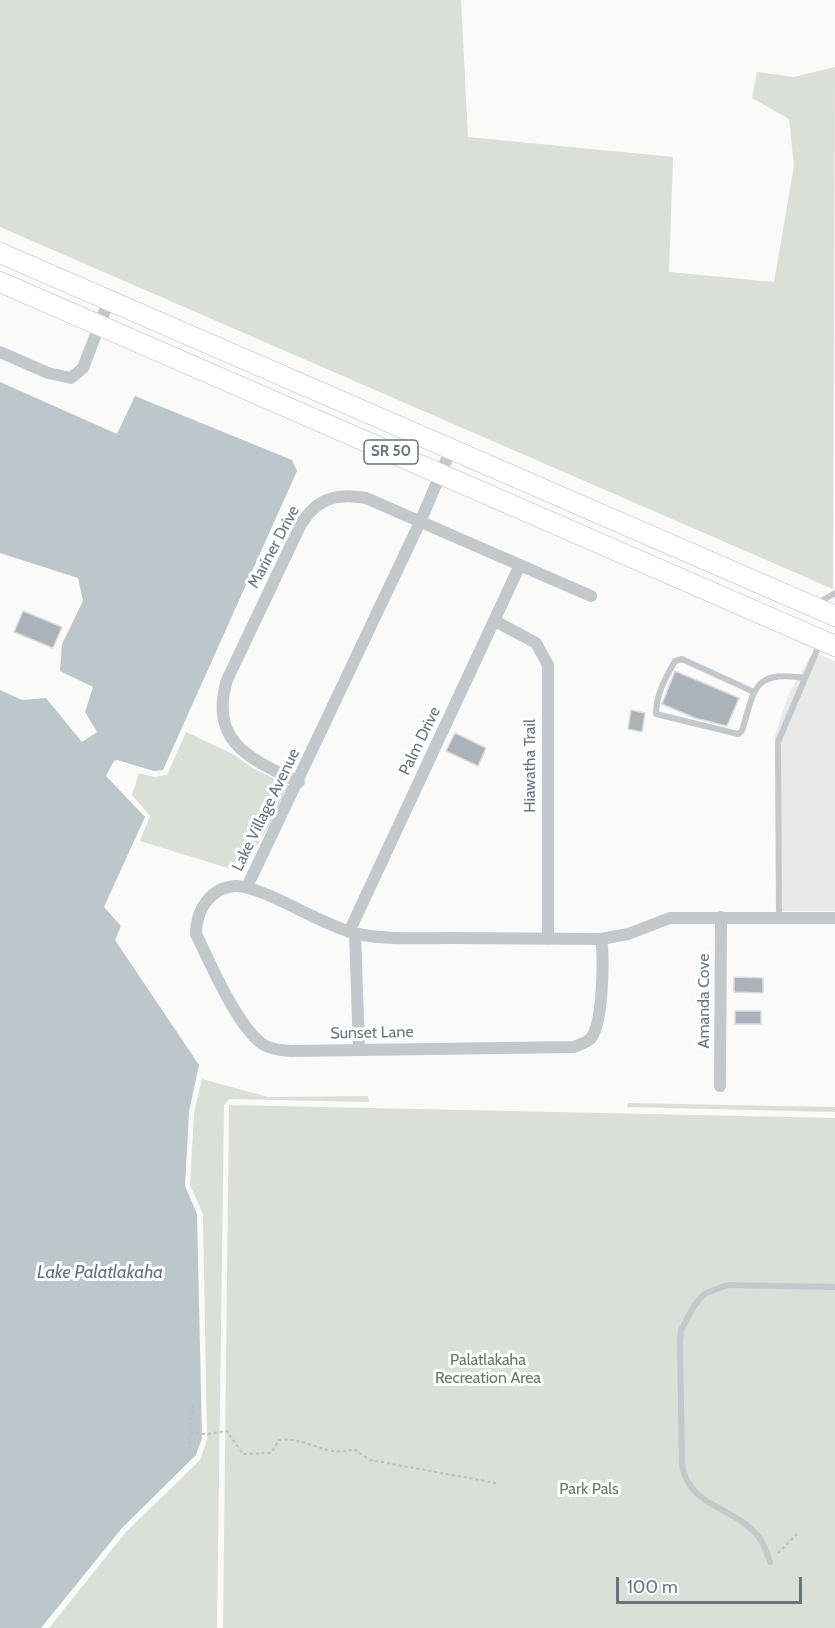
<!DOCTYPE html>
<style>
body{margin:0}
#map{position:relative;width:835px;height:1628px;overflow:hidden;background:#fafaf8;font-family:Cabin,sans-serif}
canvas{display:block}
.scale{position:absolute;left:616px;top:1577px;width:186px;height:27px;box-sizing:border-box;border:3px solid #657683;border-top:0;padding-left:8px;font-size:18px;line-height:21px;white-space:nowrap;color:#657683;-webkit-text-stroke:4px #fff;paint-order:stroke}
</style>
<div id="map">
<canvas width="835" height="1628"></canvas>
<div class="scale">100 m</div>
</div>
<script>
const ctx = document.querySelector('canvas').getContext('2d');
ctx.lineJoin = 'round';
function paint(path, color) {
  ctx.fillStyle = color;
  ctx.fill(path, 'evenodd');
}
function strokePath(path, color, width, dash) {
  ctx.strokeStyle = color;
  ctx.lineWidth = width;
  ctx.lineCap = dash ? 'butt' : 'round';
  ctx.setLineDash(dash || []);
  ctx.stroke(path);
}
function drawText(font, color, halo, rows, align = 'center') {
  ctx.font = font + ' Cabin,sans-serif';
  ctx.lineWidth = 6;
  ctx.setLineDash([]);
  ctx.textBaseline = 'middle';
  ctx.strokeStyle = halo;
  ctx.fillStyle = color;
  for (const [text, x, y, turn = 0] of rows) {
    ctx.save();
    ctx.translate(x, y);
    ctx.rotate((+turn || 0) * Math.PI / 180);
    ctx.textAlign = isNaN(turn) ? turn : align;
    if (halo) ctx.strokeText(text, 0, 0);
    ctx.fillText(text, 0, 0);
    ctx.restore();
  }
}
paint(new Path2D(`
 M813,652l22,9v250h-58l-2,-175 14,-43z`), '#e8e9e9');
paint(new Path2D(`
 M0,0h461l7,137 205,20 -4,115 105,10 20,-116 -5,-47 -37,-21 5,-26 37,5 41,-10 -2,522 -833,-362z
 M186,732l47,22 19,14 38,18 -16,32 -33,54 -101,-31 10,-25 -18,-21 7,-22 15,4 13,-2z
 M202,1079l66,18 100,-1 1,6 -140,-3 -5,6 -7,523h-168l77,-96 74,-72 7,-20 -4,-226 -13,-29 4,-72z
 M628,1103l207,4v5l-208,-5z
 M229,1105l606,13v510h-612z`), '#dadfd7');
paint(new Path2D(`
 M0,382l117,52 18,-38 157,64 5,11 -134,299 -9,1 -37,-11 -3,1 -8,15 39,41 -41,90 17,19 -6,14 84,125 -10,47 -4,74 12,28 5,224 -6,17 -74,73 -81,100h-41v-938l22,10 24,-2 36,44 15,-10 -12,-20 8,-25 -33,-16 2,-27 21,-43 -5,-23 -78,-25z`), '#bbc7cb');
const building = new Path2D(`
 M23,611l39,16 -9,21 -39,-16z
 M675,671l64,27 -12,28 -32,-8 -33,-14z
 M631,710l14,3 -3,19 -14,-3z
 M455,733l31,15 -8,18 -32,-15z
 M734,977l29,1v15l-29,-1z
 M735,1011h26v13h-26z`);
paint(building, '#aab3b9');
strokePath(building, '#dcdcda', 1.5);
const trunk = new Path2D(`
 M0,253l835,363
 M0,282l835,364`);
strokePath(trunk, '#b4b9bd', 21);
strokePath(new Path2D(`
 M190,1433l17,1 20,-3 16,23 28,-1 8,-13c28,-4 48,19 75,9l16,11 126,23
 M189,1444l4,-39
 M778,1553l21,-21`), '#bbbfc2', 2, [3, 3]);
strokePath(new Path2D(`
 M818,603l17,-10
 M754,692l-72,-33 -7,2c-9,16 -19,33 -19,53l82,20 4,-3c13,-43 11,-61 63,-53
 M779,918l-1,-176 42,-99
 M770,1562c-3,-9 -6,-19 -12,-26 -25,-30 -69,-29 -76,-71l-2,-122 1,-13 13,-24 10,-12 23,-9 108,2`), '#c3c8cc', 6);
strokePath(new Path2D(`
 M0,352l48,21 23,5 12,-10 26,-68
 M495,621l41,22 12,22v274
 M299,782c-47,-22 -91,-39 -72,-102l74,-156c16,-26 36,-31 65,-26l225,98
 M247,887l174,-367 30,-71
 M349,932l171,-367
 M355,933l4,116
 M601,939c3,20 2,84 -10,99 -4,5 -11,6 -17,9l-283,4c-9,-1 -19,-1 -27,-6 -26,-16 -54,-83 -68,-111 0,-24 14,-46 39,-48 27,-1 89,41 123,48 30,6 62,4 92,4 50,0 101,1 151,1l27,-5 42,-16h165
 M720,1086l1,-169`), '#c3c8cc', 12);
strokePath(trunk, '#fff', 20);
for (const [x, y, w] of [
 [391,452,54]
]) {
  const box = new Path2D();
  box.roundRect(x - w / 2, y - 12, w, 24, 4.5);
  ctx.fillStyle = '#fff';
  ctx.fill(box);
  strokePath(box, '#657683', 1.5);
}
drawText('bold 15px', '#657683', null, [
 ["SR 50",391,452]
]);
drawText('16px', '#657683', '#fff', [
 ["Mariner Drive",274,547,-62],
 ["Palm Drive",420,741,-64],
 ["Hiawatha Trail",530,766,-90],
 ["Lake Village Avenue",266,810,-64],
 ["Amanda Cove",704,1001,-90],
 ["Sunset Lane",372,1033,-1]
]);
drawText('16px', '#687a64', '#fff', [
 ["Palatlakaha",488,1360],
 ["Recreation Area",488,1378],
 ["Park Pals",589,1489]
]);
drawText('italic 18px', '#60757c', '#fff', [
 ["Lake Palatlakaha",100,1273]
]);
</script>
